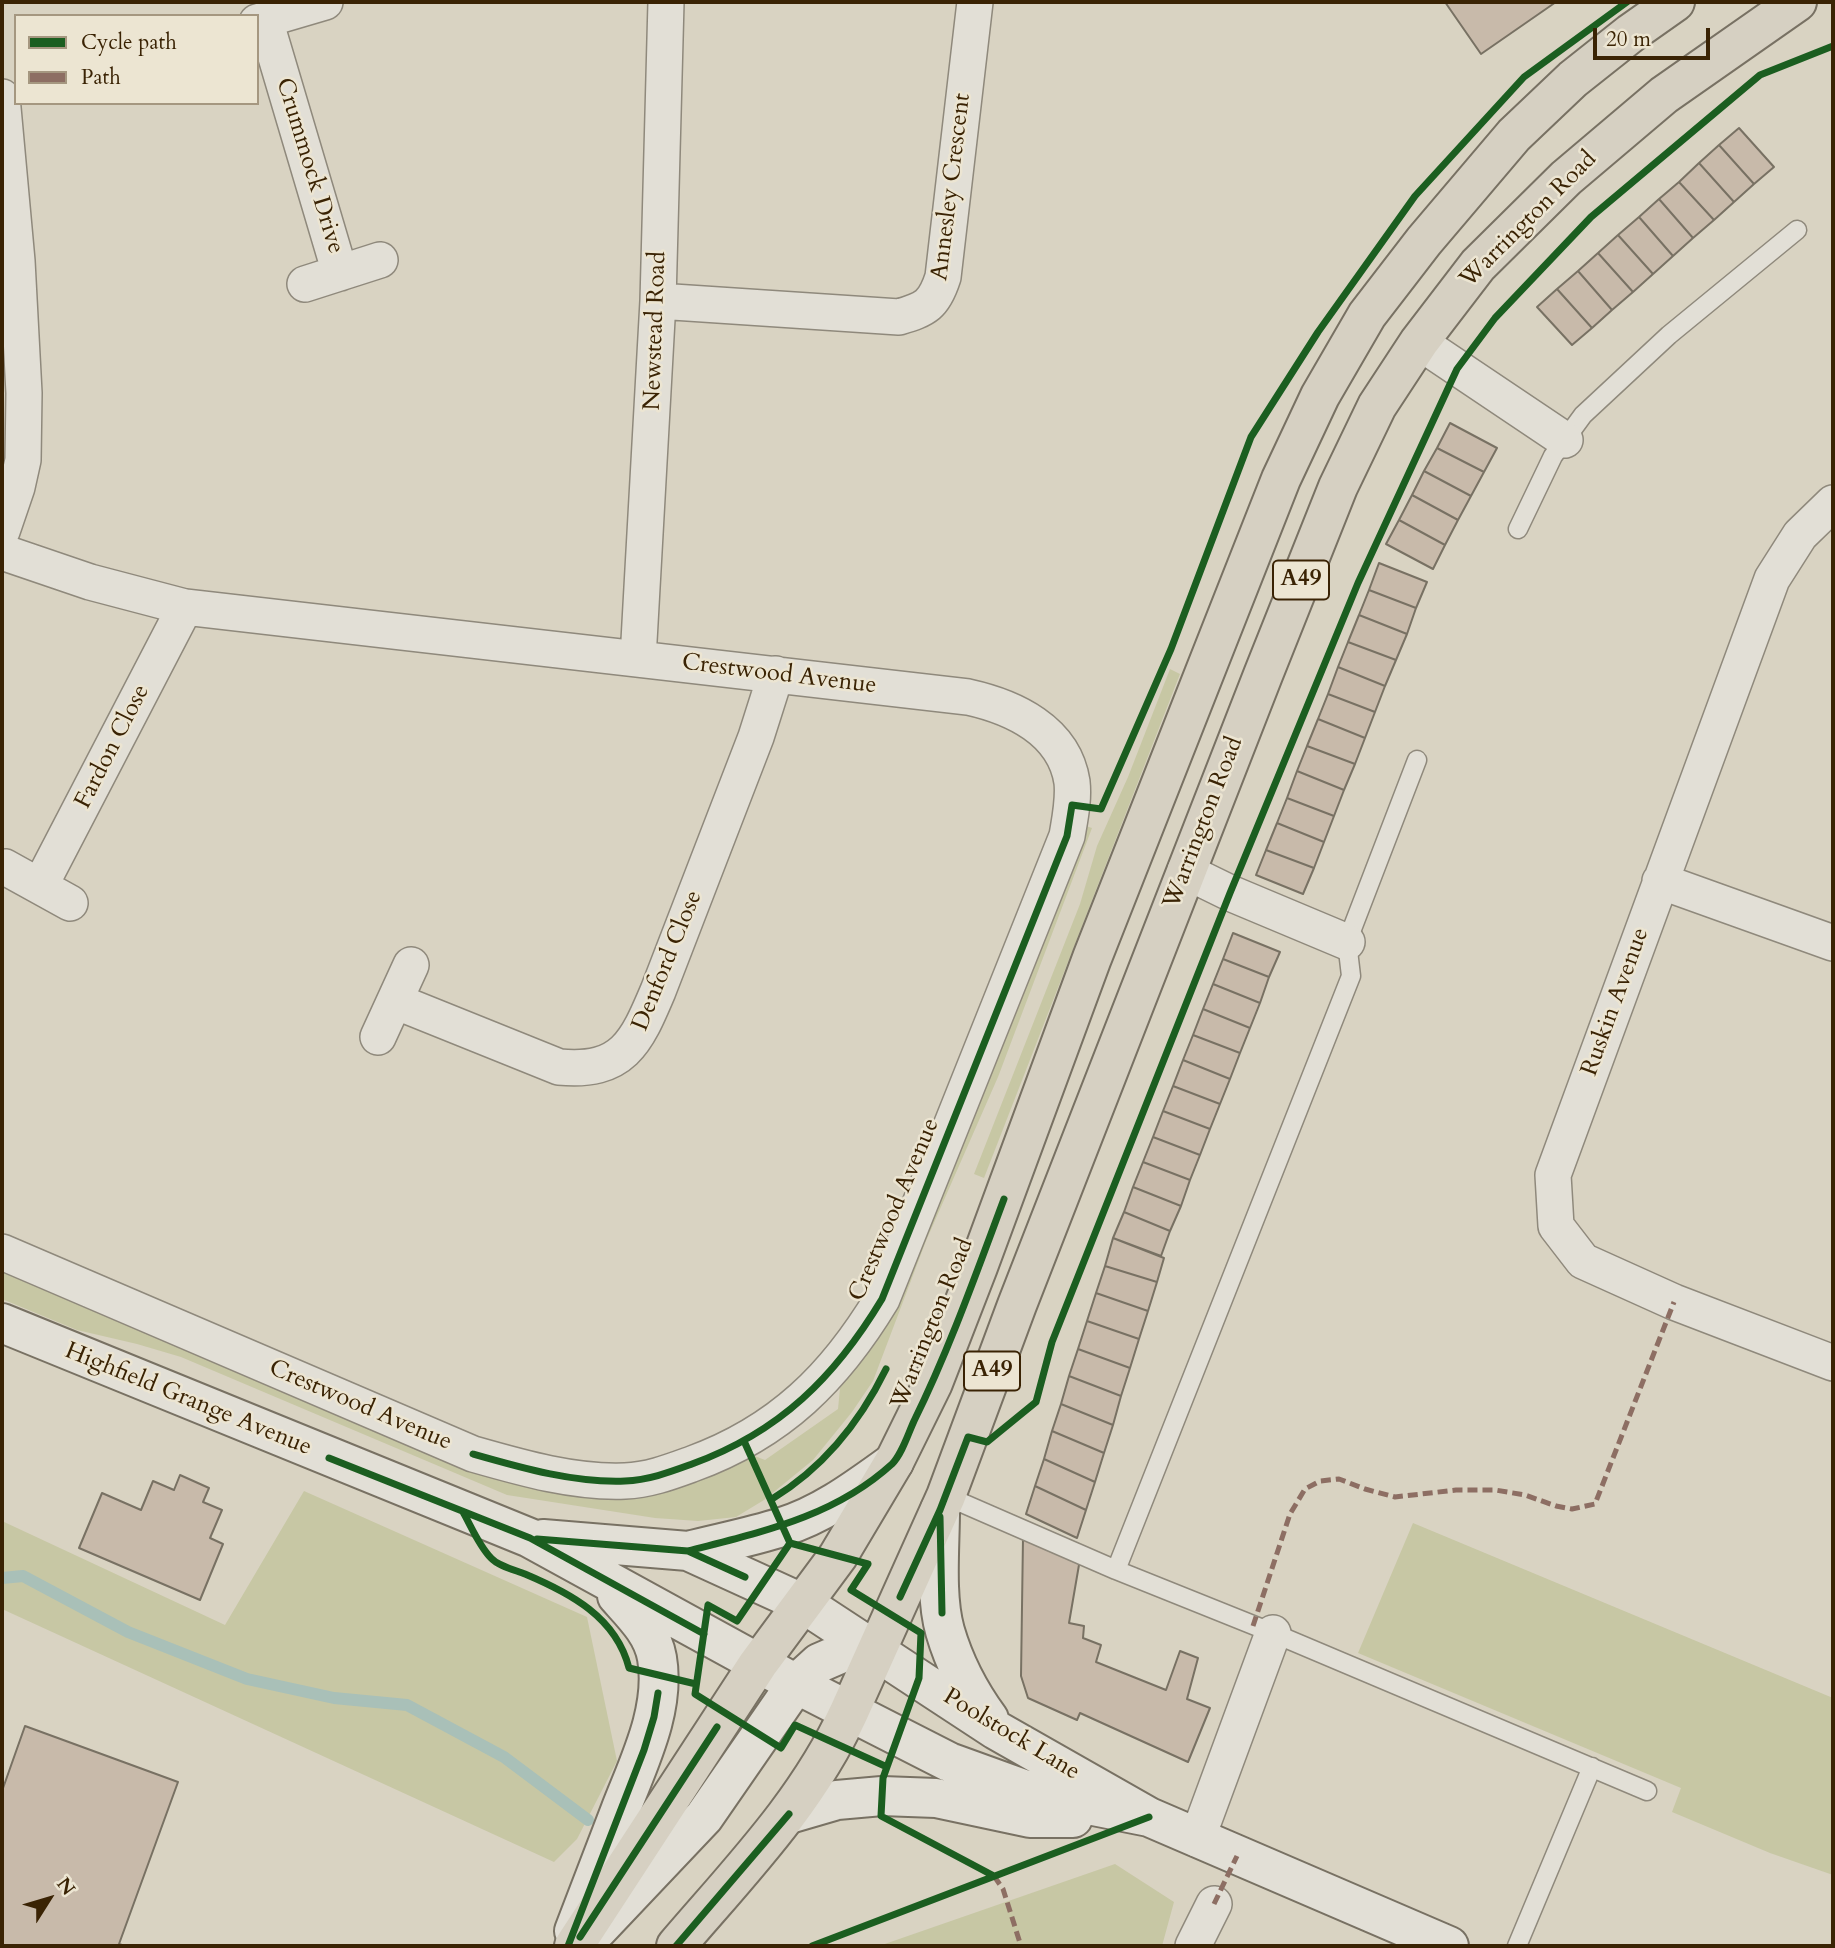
<!DOCTYPE html>
<style>
body{margin:0}
#map{position:relative;width:1835px;height:1948px;overflow:hidden;background:#d9d3c2;font-family:Cardo,serif}
canvas{display:block}
.frame{position:absolute;inset:0;border:4px solid #3a2304;pointer-events:none}
.legend{position:absolute;left:14px;top:14px;width:245px;height:91px;box-sizing:border-box;background:#ece5d2;border:2px solid #a59780;margin:0;padding:9px 12px;list-style:none;font-size:21px;color:#3a2304}
.legend li{display:flex;align-items:center;gap:14px;height:35px}
.legend b{width:35px;border:2px solid #a59780}
.north{position:absolute;left:14px;top:1864px;width:70px;height:70px;-webkit-text-stroke:5px #ece5d2;paint-order:stroke;rotate:53deg;font-size:19px;font-weight:700;line-height:28px;text-align:center;color:#3a2304}
.north::after{content:'';display:block;margin:auto;width:24px;height:32px;background:#3a2304;clip-path:polygon(50% 0,100% 100%,50% 72%,0 100%)}
.scale{position:absolute;left:1593px;top:28px;width:117px;height:32px;box-sizing:border-box;border:4px solid #3a2304;border-top:0;padding-left:9px;font-size:21px;line-height:24px;white-space:nowrap;color:#3a2304;-webkit-text-stroke:5px #ece5d2;paint-order:stroke}
</style>
<div id="map">
<canvas width="1835" height="1948"></canvas>
<div class="frame"></div>
<ul class="legend">
<li><b style="height:9px;background:#1b5e20"></b>Cycle path</li>
<li><b style="height:9px;background:#8d6e63"></b>Path</li>
</ul>
<div class="north">N</div>
<div class="scale">20 m</div>
</div>
<script>
const ctx = document.querySelector('canvas').getContext('2d');
ctx.lineJoin = 'round';
function paint(path, color) {
  ctx.fillStyle = color;
  ctx.fill(path, 'evenodd');
}
function strokePath(path, color, width, dash) {
  ctx.strokeStyle = color;
  ctx.lineWidth = width;
  ctx.lineCap = dash ? 'butt' : 'round';
  ctx.setLineDash(dash || []);
  ctx.stroke(path);
}
function drawText(font, color, halo, rows, align = 'center') {
  ctx.font = font + ' Cardo,serif';
  ctx.lineWidth = 5;
  ctx.setLineDash([]);
  ctx.textBaseline = 'middle';
  ctx.strokeStyle = halo;
  ctx.fillStyle = color;
  for (const [text, x, y, turn = 0] of rows) {
    ctx.save();
    ctx.translate(x, y);
    ctx.rotate((+turn || 0) * Math.PI / 180);
    ctx.textAlign = isNaN(turn) ? turn : align;
    if (halo) ctx.strokeText(text, 0, 0);
    ctx.fillText(text, 0, 0);
    ctx.restore();
  }
}
paint(new Path2D(`
 M1170,669l10,5 -196,504 -10,-4 106,-270 17,-58 31,-69z
 M1086,826l6,2 -94,249 -72,164 -53,140 -21,31 -39,48 -49,40 -28,17 -38,4 -43,-3 -148,-23 -326,-138 -44,-13 -60,-14 -75,-31v-32l511,212 234,-26 18,7 73,-51 2,-21 24,-36z
 M304,1491l283,126 30,144 -40,78 -23,23 -552,-253v-88l223,104z
 M1413,1523l420,175v177l-63,-22 -98,-41 9,-24 -323,-135z
 M1115,1864l59,38 -12,44h-283z`), '#c7c7a4');
strokePath(new Path2D(`
 M2,1578l21,-2 105,56 119,47 87,19 73,7 97,52 84,63`), '#a9c0b8', 12);
const building = new Path2D(`
 M1445,2h111l-75,52z
 M1739,128l35,39 -20,17 -35,-39z
 M1719,145l35,39 -20,18 -35,-39z
 M1699,163l35,39 -20,18 -35,-38z
 M1679,182l35,38 -21,18 -34,-39z
 M1659,199l34,39 -20,18 -34,-39z
 M1639,217l34,39 -20,18 -35,-39z
 M1618,235l35,39 -20,18 -35,-39z
 M1598,253l35,39 -21,18 -34,-39z
 M1578,271l34,39 -20,18 -35,-39z
 M1557,289l35,39 -20,17 -35,-38z
 M1450,423l47,25 -13,24 -47,-24z
 M1437,448l47,24 -13,24 -47,-25z
 M1424,471l47,25 -13,24 -46,-25z
 M1412,495l46,25 -13,25 -46,-25z
 M1399,520l46,25 -12,24 -47,-25z
 M1379,563l48,19 -11,26 -47,-18z
 M1369,590l47,18 -9,26 -48,-19z
 M1359,615l48,19 -11,26 -48,-18z
 M1348,642l48,18 -11,26 -47,-19z
 M1338,667l47,19 -10,26 -47,-18z
 M1328,694l47,18 -10,26 -47,-19z
 M1318,719l47,19 -10,26 -48,-18z
 M1307,746l48,18 -11,26 -47,-19z
 M1297,771l47,19 -10,26 -47,-18z
 M1287,798l47,18 -10,26 -47,-19z
 M1277,823l47,19 -10,26 -48,-18z
 M1266,850l48,18 -11,26 -47,-19z
 M1233,933l47,19 -11,25 -46,-18z
 M1223,959l46,18 -9,26 -47,-19z
 M1213,984l47,19 -10,25 -47,-19z
 M1203,1009l47,19 -10,25 -47,-18z
 M1193,1035l47,18 -10,26 -47,-19z
 M1183,1060l47,19 -10,25 -47,-18z
 M1173,1086l47,18 -10,25 -47,-18z
 M1163,1111l47,18 -10,26 -47,-18z
 M1153,1137l47,18 -10,25 -47,-18z
 M1143,1162l47,18 -9,26 -48,-19z
 M1133,1187l48,19 -11,25 -46,-19z
 M1124,1212l46,19 -9,25 -48,-18z
 M1113,1238l51,20 -7,24 -52,-16z
 M1105,1266l52,16 -9,29 -52,-18z
 M1096,1293l52,18 -9,28 -52,-18z
 M1087,1321l52,18 -9,29 -52,-19z
 M1078,1349l52,19 -9,28 -52,-20z
 M1069,1376l52,20 -8,29 -52,-21z
 M1061,1404l52,21 -9,28 -52,-22z
 M1052,1431l52,22 -9,29 -51,-23z
 M1044,1459l51,23 -9,28 -51,-24z
 M180,1475l29,13 -6,14 19,8 -12,28 13,6 -23,56 -121,-52 23,-55 39,17 12,-29 21,9z
 M1035,1486l51,24 -9,28 -51,-24z
 M1023,1538l57,21 -11,64 15,3 -1,12 18,7 -5,17 70,28 14,-39 18,7 -11,41 23,9 -22,54 -108,-49 -3,7 -49,-22 -7,-22z
 M25,1726l153,56 -59,162 6,2h-123v-155z`);
paint(building, '#c8baaa');
strokePath(building, '#787163', 2);
const lane = new Path2D(`
 M1518,529l35,-73 30,-41 86,-80 128,-105
 M946,1496l170,74 157,63 374,158
 M1116,1570l235,-594 -4,-34 70,-182
 M1517,1946l75,-179`);
const street = new Path2D(`
 M265,20l75,253
 M257,22l68,-20
 M2,97l15,164 7,132 -1,67 -6,27 -15,44
 M305,284l75,-24
 M658,301l241,16c27,-8 35,-12 44,-40l32,-275
 M1419,342l146,98
 M1833,503l-33,32 -28,44 -219,596 3,51 27,35 91,41 159,61
 M2,552l88,30 95,25 783,90c45,10 96,33 104,85 2,18 -2,36 -5,54l-185,463c-47,78 -102,133 -190,165 -22,8 -43,16 -67,17 -51,2 -103,-13 -152,-27l-471,-202
 M638,659l20,-358 8,-299
 M5,867l65,36
 M1185,871l45,22 117,49
 M1660,881l173,62
 M40,886l145,-279
 M395,1001l164,66c64,6 77,-24 99,-76l98,-254 20,-63
 M378,1037l33,-72
 M1197,1839l76,-206
 M1193,1946l21,-42`);
const secondary = new Path2D(`
 M2,1323l528,215 266,146 153,78 94,34 106,21
 M940,1510c0,37 -5,86 5,121 9,31 25,62 44,88
 M543,1539l145,12 116,53 192,126 153,87 300,129
 M688,1551c31,-8 63,-14 94,-24 42,-13 77,-40 112,-65
 M789,1814l48,-14 45,-4 54,2 94,20h43
 M597,1930l107,-113 92,-133 23,-21 30,-13 27,-1
 M574,1931c15,-40 31,-80 46,-120 18,-47 46,-101 37,-153 -4,-25 -24,-44 -40,-62`);
const highway = new Path2D(`
 M574,1946l184,-282 80,-108 56,-94 39,-79 45,-116 114,-309 189,-479 39,-83 47,-81 57,-74 90,-106 59,-56 58,-46 44,-31
 M676,1946c64,-75 131,-143 173,-234l97,-216 71,-191 246,-630 75,-188 39,-81 42,-64 59,-77 88,-87 98,-83 133,-93`);
strokePath(lane, '#8f897c', 21);
strokePath(street, '#8f897c', 38);
strokePath(secondary, '#787163', 42);
strokePath(highway, '#787163', 42);
strokePath(lane, '#e2dfd6', 18);
strokePath(street, '#e2dfd6', 35);
strokePath(secondary, '#e2dfd6', 38);
strokePath(highway, '#d6d0c2', 38);
strokePath(new Path2D(`
 M1253,1626l37,-112 15,-25 15,-8 19,-2 26,10 30,8 61,-7h39l30,5 31,11 16,3 23,-5 79,-202
 M994,1876l9,13 18,57
 M1214,1904l23,-48`), '#8d6e63', 5, [10, 5]);
strokePath(new Path2D(`
 M744,1441l46,102 78,21 -17,26 70,43 -2,45 -36,100 -2,38 113,60
 M473,1454c49,14 101,29 152,27 24,-1 45,-9 67,-17 88,-32 143,-87 190,-165l185,-463 5,-31 29,4 70,-160 80,-212 67,-105 97,-136 109,-119 103,-75
 M329,1458l201,80 174,96
 M772,1499c51,-31 88,-77 114,-130
 M463,1512c8,14 16,34 28,46 7,8 24,12 34,16 45,19 91,43 104,94l67,16
 M940,1517l2,96
 M537,1539l151,12 57,26
 M790,1543l-53,78 -29,-16 -13,89 86,54 14,-23 92,42
 M688,1551c73,-19 146,-34 204,-87 10,-10 16,-30 22,-43 35,-71 62,-147 90,-222
 M900,1597l40,-87 28,-73 19,5 49,-40 16,-60 178,-449 128,-310 99,-214 38,-51 96,-101 169,-142 73,-29
 M580,1937l137,-210
 M568,1946l76,-196 10,-33 4,-24
 M676,1946l113,-132
 M812,1946l337,-129`), '#1b5e20', 7);
for (const [x, y, w] of [
 [1301,580,56],
 [992,1371,56]
]) {
  const box = new Path2D();
  box.roundRect(x - w / 2, y - 19.5, w, 39, 5);
  ctx.fillStyle = '#ece5d2';
  ctx.fill(box);
  strokePath(box, '#3a2304', 2);
}
drawText('bold 23px', '#3a2304', null, [
 ["A49",1301,580],
 ["A49",992,1371]
]);
drawText('24px', '#3a2304', '#ece5d2', [
 ["Crummock Drive",309,166,73],
 ["Annesley Crescent",952,187,-83],
 ["Warrington Road",1529,220,-45],
 ["Newstead Road",656,331,-88],
 ["Crestwood Avenue",779,675,7],
 ["Fardon Close",113,747,-63],
 ["Warrington Road",1204,823,-69],
 ["Denford Close",668,961,-68],
 ["Ruskin Avenue",1616,1002,-70],
 ["Crestwood Avenue",895,1210,-67],
 ["Warrington Road",933,1324,-68],
 ["Highfield Grange Avenue",188,1400,22],
 ["Crestwood Avenue",360,1406,23],
 ["Poolstock Lane",1011,1735,31]
]);
</script>
